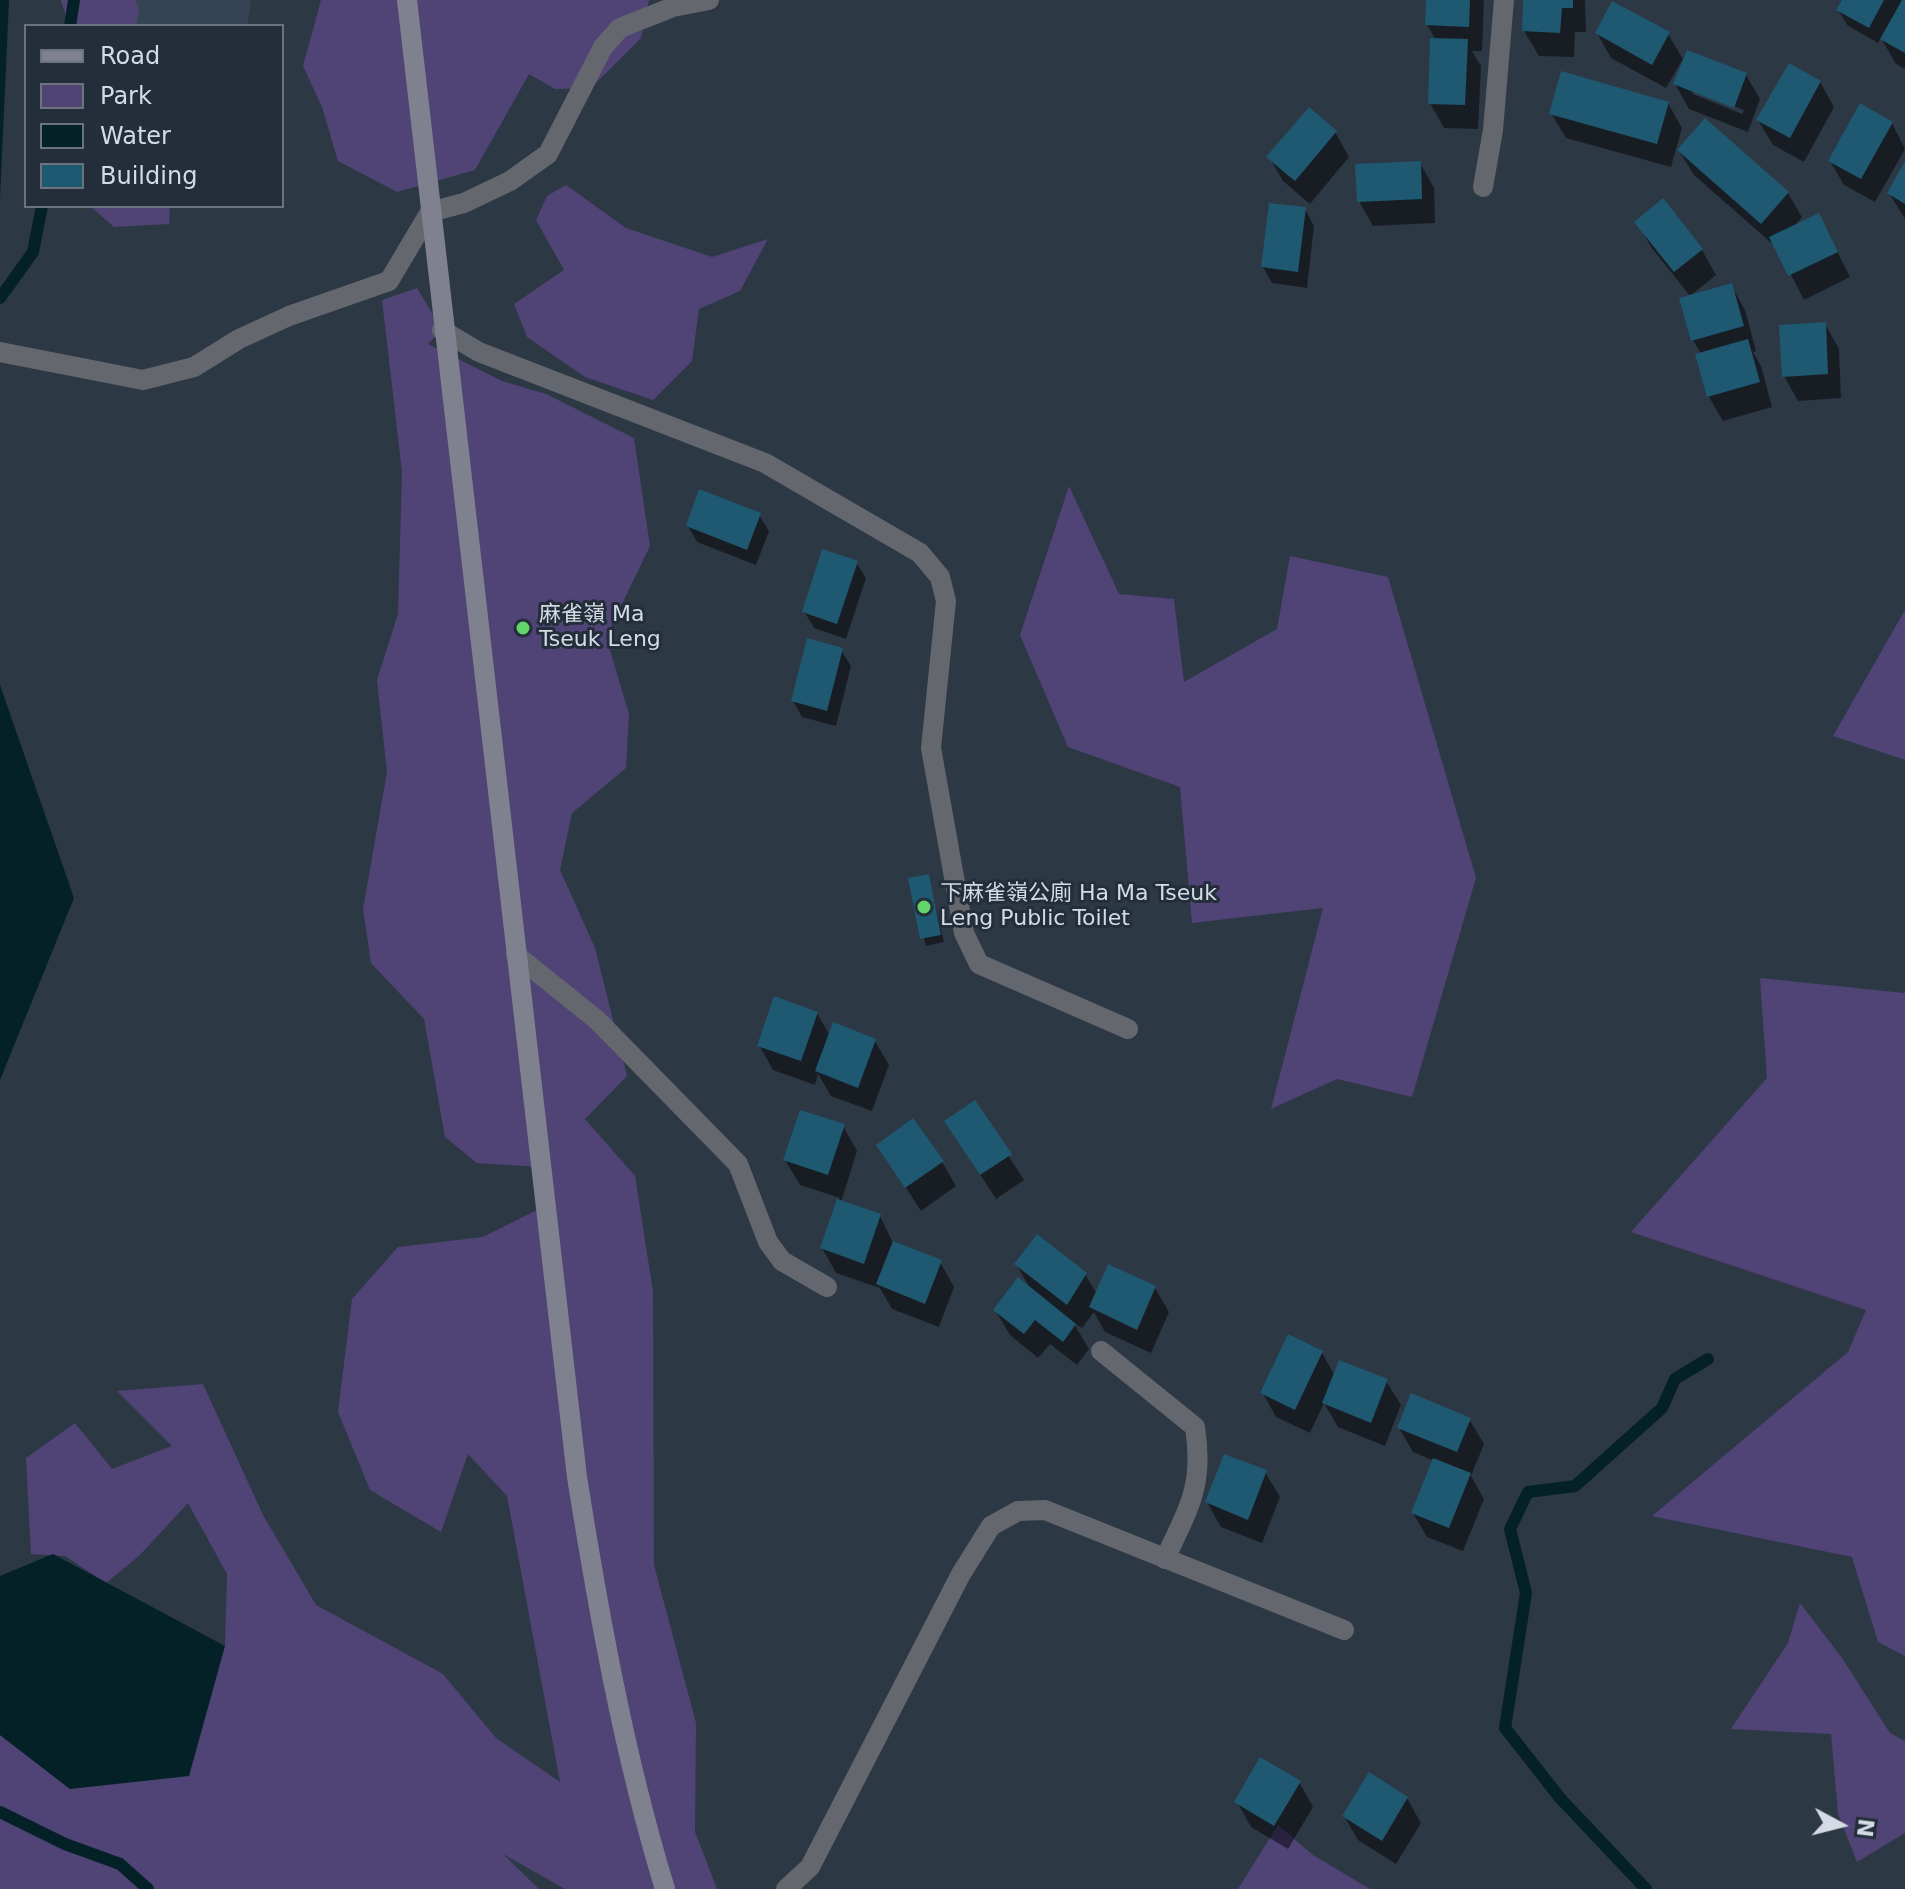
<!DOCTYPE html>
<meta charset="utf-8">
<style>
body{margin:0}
#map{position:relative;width:1905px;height:1889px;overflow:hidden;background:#2d3845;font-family:"DejaVu Sans",sans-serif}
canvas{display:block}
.legend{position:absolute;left:24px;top:24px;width:260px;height:184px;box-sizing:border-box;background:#232e3a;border:2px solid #6a737e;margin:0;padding:10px 14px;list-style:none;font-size:24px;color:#d4dbe4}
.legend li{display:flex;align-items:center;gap:16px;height:40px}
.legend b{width:40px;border:2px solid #6a737e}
.north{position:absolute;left:1801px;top:1785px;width:80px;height:80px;-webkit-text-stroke:6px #232e3a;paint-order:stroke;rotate:97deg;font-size:22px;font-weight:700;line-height:32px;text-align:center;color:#d4dbe4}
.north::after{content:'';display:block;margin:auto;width:28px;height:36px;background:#d4dbe4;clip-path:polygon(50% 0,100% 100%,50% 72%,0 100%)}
</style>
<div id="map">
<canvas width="1905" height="1889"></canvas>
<ul class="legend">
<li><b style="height:10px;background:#7f828e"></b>Road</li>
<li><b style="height:22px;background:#504376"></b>Park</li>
<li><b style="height:22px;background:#032126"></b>Water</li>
<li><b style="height:22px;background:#1e5871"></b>Building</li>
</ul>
<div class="north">N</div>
</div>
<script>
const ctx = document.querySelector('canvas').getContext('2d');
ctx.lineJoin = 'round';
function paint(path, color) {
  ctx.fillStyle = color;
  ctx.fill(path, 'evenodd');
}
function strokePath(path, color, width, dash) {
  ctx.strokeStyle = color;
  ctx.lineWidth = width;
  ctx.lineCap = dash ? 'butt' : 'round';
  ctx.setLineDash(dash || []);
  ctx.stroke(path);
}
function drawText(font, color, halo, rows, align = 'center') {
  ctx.font = font + ' "DejaVu Sans","Noto Sans SC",sans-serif';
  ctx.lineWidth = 6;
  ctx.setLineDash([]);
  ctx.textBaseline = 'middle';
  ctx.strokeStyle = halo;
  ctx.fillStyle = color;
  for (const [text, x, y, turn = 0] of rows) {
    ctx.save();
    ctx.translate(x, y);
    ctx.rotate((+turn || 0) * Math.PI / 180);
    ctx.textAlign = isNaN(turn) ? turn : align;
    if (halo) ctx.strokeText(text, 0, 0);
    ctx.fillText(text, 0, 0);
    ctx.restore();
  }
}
paint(new Path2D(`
 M126,0h125l-4,26h-110z`), '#354455');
paint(new Path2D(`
 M61,0h74l4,8 -3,18h-67z
 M321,0h328l-8,38 -50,50 -36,1 -26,-15 -54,96 -78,22 -59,-31 -16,-54 -19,-41z
 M566,185l60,43 86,29 56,-18 -28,52 -41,18 -7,52 -39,39 -68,-23 -58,-40 -13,-33 50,-34 -28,-50 11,-24z
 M90,206h80l-1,18 -55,3z
 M417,288l25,42 -14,14 74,37 44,13 88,44 16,108 -44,91 23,77 -3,54 -54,45 -12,57 35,78 32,128 -42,43 50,57 18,116 1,273 42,158 -1,109 22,57h-152l-62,-35 36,35h-539v-154l70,54 155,-143 2,-72 -39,-71 -48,52 -34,28 -41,-27 -34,-2 -5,-96 49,-35 37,46 60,-23 -55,-55 86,-7 60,131 53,90 127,69 53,64 64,44 -53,-286 -39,-42 -27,78 -71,-42 -32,-78 14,-113 46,-52 85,-10 58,-29 -2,-41 -62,-4 -32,-26 -21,-118 -53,-56 -8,-54 24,-137 -10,-92 21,-66 4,-142 -20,-172z
 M1069,486l50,108 55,5 10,83 93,-53 13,-73 98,21 88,301 -64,219 -75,-18 -66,30 52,-201 -131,15 -12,-136 -112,-40 -48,-112z
 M1905,610v150l-72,-24z
 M1760,978l144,15 1,-3v666l-27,-14 -26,-85 -200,-41 196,-164 18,-42 -235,-78 136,-154z
 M1800,1603l42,55 48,75 15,8v92l-48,29 -19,-48 -7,-80 -100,-5 57,-86z
 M1278,1825l35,30 57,34h-132z`), '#504376');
paint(new Path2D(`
 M0,0h9l-9,199z
 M0,685l74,213 -74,182z
 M53,1554l172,92 -36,130 -119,13 -70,-54v-159z`), '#032126');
paint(new Path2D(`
 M1428,0h56l-2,51h-10l9,15 -3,63 -34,-1 -14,-25 6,-63 -9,-15z
 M1525,0h60l1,32h-11l-1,25 -35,-1 -15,-25z
 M1844,0h61v69l-9,-5 -15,-26 -3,5 -30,-17 -10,-16z
 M1597,33l71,1 15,25 -17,29 -55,-30z
 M1746,75l14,24 -12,33 -59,-23 -14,-25zM1693,90l51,20 -2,4 -49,-20z
 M1820,82l14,25 -30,55 -31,-17 -15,-25z
 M1668,103l14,25 -11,39 -105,-29 -15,-25z
 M1892,123l13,26 -30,53 -31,-17 -14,-24z
 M1335,132l14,25 -39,47 -27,-23 -14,-24z
 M1679,151l109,42 14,24 -9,11 26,-13 31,62 -46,23 -27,-52 -83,-73z
 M1420,163l14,25 1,35 -62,3 -14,-25z
 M1905,165v54l-16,-26z
 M1663,201l39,49 14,25 -26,21 -39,-49 -14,-25z
 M1305,209l9,17 -7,62 -35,-5 -9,-16z
 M1731,285l14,25 11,41 -3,1 8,14 11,41 -49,14 -14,-24 -11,-42 3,-1 -8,-14z
 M1825,324l14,25 2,49 -43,3 -14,-25z
 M759,515l10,16 -13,34 -59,-23 -9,-16z
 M856,562l10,16 -20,61 -32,-11 -10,-17z
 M841,650l10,16 -15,60 -34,-9 -9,-16z
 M928,876l16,66 -18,4 -16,-66z
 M817,1013l13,23 45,5 14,24 -17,46 -41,-15 -13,-22 -3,11 -42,-15 -14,-25z
 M974,1103l50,77 -28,19 -50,-77z
 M843,1126l14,25 -16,51 39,14 13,27 47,19 14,25 -15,40 -47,-18 -12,-21 -44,-15 -14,-25 18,-50 -40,-13 -15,-25z
 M878,1145l64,17 14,24 -35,25z
 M1016,1264l69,10 12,20 58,-6 14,24 -18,41 -46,-21 -11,-20 -12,16 -9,-6 16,27 -12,16 -27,-21 -12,14 -28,-23 -15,-25 36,-20z
 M1322,1353l13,23 51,5 15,24 -16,41 -47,-19 -14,-24 -14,30 -34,-16 -14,-25z
 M1469,1419l15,25 -13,32 13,23 -21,52 -36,-14 -14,-24 21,-52 -21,-9 -14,-24z
 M1265,1472l15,25 -18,46 -41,-16 -14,-25z
 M1299,1782l14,25 -25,42 -37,-22 -14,-25z
 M1407,1798l14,25 -25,41 -38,-24 -14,-24z`), '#0007');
strokePath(new Path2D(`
 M70,26l4,-26
 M0,298l33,-46 9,-46
 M0,1812l65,32 55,20 28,25
 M1646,1889l-86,-91 -55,-70 21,-135 -16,-64 18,-37 47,-6 87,-78 13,-29 33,-20`), '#032126', 12);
paint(new Path2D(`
 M1426,0h44l-1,27 -44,-2z
 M1523,0h50v8h-11l-2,25 -38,-2z
 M1842,0h42l-15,28 -33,-18z
 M1902,0h3v53l-25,-14z
 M1612,1l58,31 -18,33 -57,-32z
 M1430,38l38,1 -3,66 -37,-1z
 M1687,50l60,23 -13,35 -61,-24z
 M1789,63l32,18 -31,57 -34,-18z
 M1561,71l108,31 -12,42 -108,-30z
 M1860,103l33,19 -32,57 -33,-18z
 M1309,107l28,24 -42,50 -29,-24z
 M1705,118l84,74 -28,32 -84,-74z
 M1421,161l1,38 -65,3 -2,-38z
 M1905,161v43l-18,-11z
 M1663,198l40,51 -29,23 -40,-50z
 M1269,203l37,4 -8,65 -37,-5z
 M1819,213l19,39 -50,24 -19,-39z
 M1732,283l12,43 -53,15 -12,-43z
 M1826,322l2,52 -46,3 -3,-52z
 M1748,339l12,43 -53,15 -12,-43z
 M699,489l62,24 -14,37 -61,-24z
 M822,549l36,12 -21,63 -35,-12z
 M807,638l36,10 -16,63 -36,-10z
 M929,874l12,61 -21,4 -12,-61z
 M774,996l44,16 -17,49 -44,-15z
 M833,1022l43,17 -18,49 -43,-17z
 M975,1100l37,54 -32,21 -36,-54z
 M800,1110l45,14 -17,51 -45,-15z
 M913,1118l31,43 -39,27 -29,-43z
 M837,1199l44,15 -17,50 -44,-16z
 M1037,1234l50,39 -20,32 -53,-41z
 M893,1241l49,19 -17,44 -49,-20z
 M1108,1264l48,22 -19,44 -48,-23z
 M1018,1277l58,47 -13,18 -28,-22 -11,14 -31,-24z
 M1288,1334l35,17 -28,59 -35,-17z
 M1339,1360l49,19 -17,44 -49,-20z
 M1411,1393l60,25 -14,34 -60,-24z
 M1224,1454l43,16 -19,50 -43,-18z
 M1433,1458l38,15 -22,55 -38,-15z
 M1260,1757l41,24 -27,45 -40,-24z
 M1369,1772l39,25 -26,44 -40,-25z`), '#1e5871');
strokePath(new Path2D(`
 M0,352l143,28 51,-13 45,-28 50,-23 100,-35 41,-69
 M516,955l81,65 141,144 30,78 14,19 45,26
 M1101,1351l94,76c9,59 -6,80 -30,132`), '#65676f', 20);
strokePath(new Path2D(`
 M1483,187l10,-57 11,-130
 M430,212l34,-9 46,-22 38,-27 55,-107 17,-19 53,-21 36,-7
 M442,330l37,22 286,111 155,90 20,24 6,24 -15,147 33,185 15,31 149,65
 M786,1889l24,-22 151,-293 30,-48 27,-15 27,-1 299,120`), '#65676f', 20);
strokePath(new Path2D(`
 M407,0l170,1477c22,138 47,278 88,412`), '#7f828e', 20);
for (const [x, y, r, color] of [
 [523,628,8,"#62d469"],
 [924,907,8,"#62d469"]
]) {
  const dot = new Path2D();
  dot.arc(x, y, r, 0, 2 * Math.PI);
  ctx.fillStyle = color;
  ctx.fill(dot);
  strokePath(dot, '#232e3a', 3);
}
drawText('22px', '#d4dbe4', '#232e3a', [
 ["麻雀嶺 Ma",539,615],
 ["Tseuk Leng",539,640],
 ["下麻雀嶺公廁 Ha Ma Tseuk",940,894],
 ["Leng Public Toilet",940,919]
], 'left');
</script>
